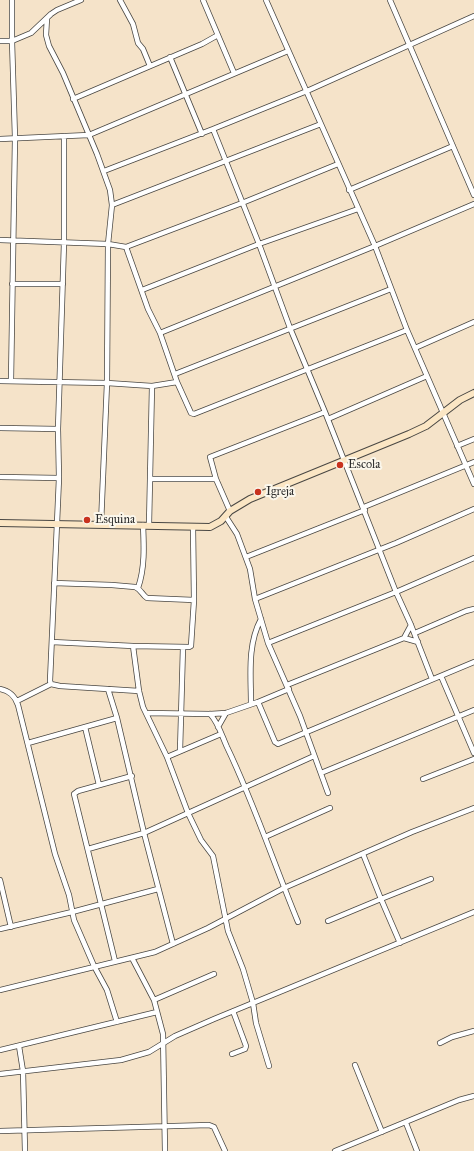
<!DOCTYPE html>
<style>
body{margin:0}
canvas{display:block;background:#f5e3c9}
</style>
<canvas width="474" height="1151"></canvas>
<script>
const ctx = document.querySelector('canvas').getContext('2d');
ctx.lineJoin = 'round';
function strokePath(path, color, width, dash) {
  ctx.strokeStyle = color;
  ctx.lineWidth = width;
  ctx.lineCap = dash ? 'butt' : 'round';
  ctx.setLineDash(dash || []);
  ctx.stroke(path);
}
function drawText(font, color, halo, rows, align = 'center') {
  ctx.font = font + ' "IM FELL Great Primer",serif';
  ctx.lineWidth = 4;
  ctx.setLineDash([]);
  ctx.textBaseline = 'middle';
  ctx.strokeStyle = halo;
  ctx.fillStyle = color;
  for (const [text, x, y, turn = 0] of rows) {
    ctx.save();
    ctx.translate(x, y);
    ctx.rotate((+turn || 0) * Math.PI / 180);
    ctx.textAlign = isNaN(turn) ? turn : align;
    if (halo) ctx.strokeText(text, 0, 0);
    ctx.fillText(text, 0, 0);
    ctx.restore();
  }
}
const street = new Path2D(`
 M120,0l13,24 5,19 5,6 7,17
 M203,0l31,73
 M266,0l109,246 32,84 67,154
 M390,0l84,195
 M47,18l-1,17 3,11 14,27 34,81 13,36 2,15 -4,39 -1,139 -6,141
 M0,41h12l19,-8 20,-19 6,-4 24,-10
 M170,57l32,77
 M73,99l129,-55 16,-9
 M213,129l46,115 31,84 35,84 71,180 15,33 21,54
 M64,136v107l-6,186 1,49 -9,203 1,3 9,2 79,5
 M0,139l89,-4 199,-84
 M104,171l109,-42 94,-38 167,-75
 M349,190l104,-44
 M112,205l209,-81
 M0,240l108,4 18,3 116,-44 96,-39
 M126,247l22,62 12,24 215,-87 99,-42
 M12,284h51
 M142,290l117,-46 99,-35
 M160,333l17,49
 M415,348l59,-26
 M175,374l216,-85
 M0,381l107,2 45,3 25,-4 14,31 3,1 213,-84
 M11,381l4,-243 -3,-97v-41
 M328,419l99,-43
 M0,428l58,1
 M457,446l17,-7
 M0,477l59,1
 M150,479h66
 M364,507l110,-45
 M230,511l-14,-32 -6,-22 115,-45
 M226,517l11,17 13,35 5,30 13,44 32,73 28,77
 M149,525l3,-139
 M246,557l119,-47
 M54,583l58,2 23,2c6,2 7,8 12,11l47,2
 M138,588c7,-20 6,-42 5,-63
 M255,599l141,-56 78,-34
 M415,633l51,-22 8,-2
 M404,638l14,4
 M52,642l81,4 56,1 2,-1 3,-46 -1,-73
 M268,643l128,-51 78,-34
 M133,646l6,45 4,16 24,50 21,56 13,27 12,16 15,75 15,38 10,34 3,20 13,43
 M441,676l33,77
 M287,685l117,-47 7,-13
 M0,689c10,2 15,7 18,16l37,149 14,41 5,25 20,46 13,24 10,32
 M108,689l9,29 27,115 29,111
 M17,701l34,-17
 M258,702l17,40 3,2 196,-82
 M251,704c0,-28 -4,-59 10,-85
 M146,713l64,1 16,-1 32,-11 31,-13
 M210,714c8,8 12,22 17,33 27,56 47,117 71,175
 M85,727l14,58
 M218,727l8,-14
 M28,743l89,-25
 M180,751l3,-104
 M167,757l54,-23
 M321,773l153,-63
 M423,779l51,-20
 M265,837l65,-29
 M88,849l56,-16 170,-77
 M363,854l18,45 50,-20
 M0,880l11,47
 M328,921l53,-22 19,44
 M0,929l72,-17 86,-23
 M132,958l22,42 9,34 2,117
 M115,961l-41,-167 4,-3 54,-15
 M0,990l155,-38 53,-24 76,-40 128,-56 62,-24
 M154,1000l60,-26
 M440,1043l12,-6 22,-6
 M19,1046l4,25 2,80
 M0,1050l157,-38
 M232,1054l13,-5 1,-3 -13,-35
 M355,1065l27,67
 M0,1074l121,-14 28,-8 26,-16 39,-17 260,-107
 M406,1123l11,28
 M0,1131l209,-6 5,2 11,24
 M335,1151l124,-51 15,-4`);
const secondary = new Path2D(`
 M0,523l210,4 11,-6 9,-10 20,-12 159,-65 17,-8 34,-26 14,-7`);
strokePath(street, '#494743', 6);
strokePath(secondary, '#494743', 8);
strokePath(street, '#fff', 4.5);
strokePath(secondary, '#fbe6c4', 6);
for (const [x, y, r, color] of [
 [340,465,4,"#c8321e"],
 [258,492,4,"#c8321e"],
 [87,520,4,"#c8321e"]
]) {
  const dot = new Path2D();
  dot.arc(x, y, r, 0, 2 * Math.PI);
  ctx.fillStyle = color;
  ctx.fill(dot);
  strokePath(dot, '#fbf7ec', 1.5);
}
drawText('12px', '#2b2b2b', '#fbf7ec', [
 ["Escola",348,465],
 ["Igreja",266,492],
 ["Esquina",95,520]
], 'left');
</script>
